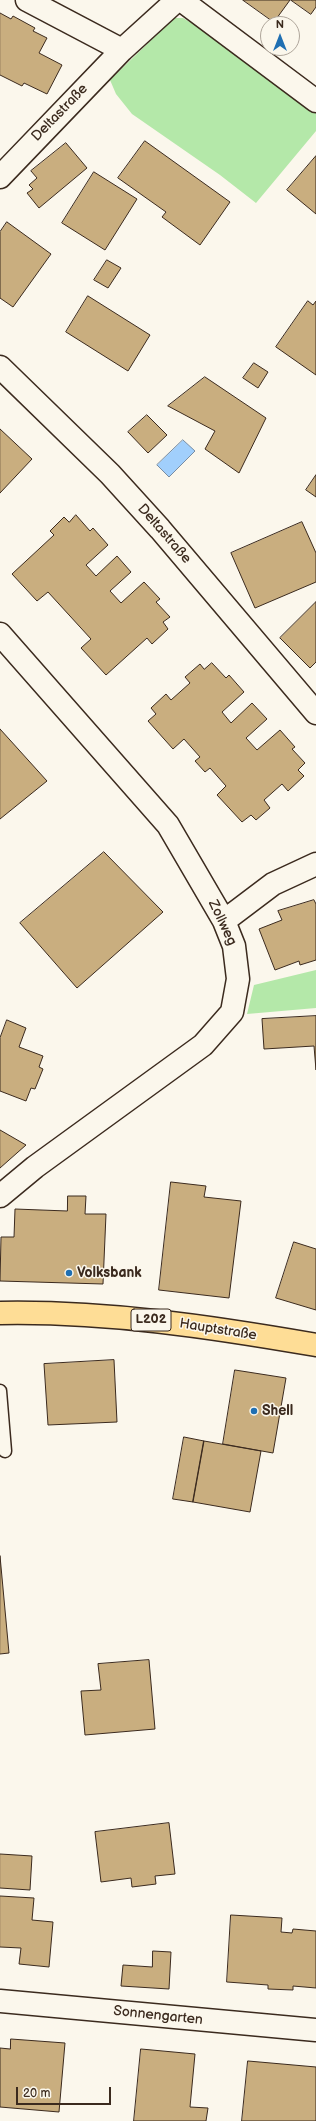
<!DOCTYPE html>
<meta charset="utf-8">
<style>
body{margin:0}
#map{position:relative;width:316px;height:2121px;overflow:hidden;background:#fbf7ec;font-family:"Balsamiq Sans",sans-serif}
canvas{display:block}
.north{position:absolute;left:260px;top:16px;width:40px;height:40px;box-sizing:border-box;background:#fbf7ec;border:1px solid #aea59a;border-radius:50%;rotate:0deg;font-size:11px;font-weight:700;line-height:16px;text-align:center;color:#3b2a1e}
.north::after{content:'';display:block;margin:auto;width:14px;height:18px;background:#1f6fb2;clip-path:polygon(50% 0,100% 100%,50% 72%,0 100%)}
.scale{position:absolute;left:16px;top:2087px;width:95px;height:18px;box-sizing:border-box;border:2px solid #3b2a1e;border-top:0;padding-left:5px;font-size:12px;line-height:14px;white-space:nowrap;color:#3b2a1e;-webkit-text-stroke:3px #fbf7ec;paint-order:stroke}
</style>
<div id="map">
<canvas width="316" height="2121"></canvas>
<div class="north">N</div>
<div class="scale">20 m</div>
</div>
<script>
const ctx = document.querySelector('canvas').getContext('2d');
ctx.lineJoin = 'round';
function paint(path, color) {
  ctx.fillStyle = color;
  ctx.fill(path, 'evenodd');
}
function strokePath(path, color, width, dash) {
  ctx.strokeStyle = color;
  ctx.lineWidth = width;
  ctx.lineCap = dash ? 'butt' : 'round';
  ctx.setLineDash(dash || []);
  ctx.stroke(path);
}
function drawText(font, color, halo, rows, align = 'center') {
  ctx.font = font + ' "Balsamiq Sans",sans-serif';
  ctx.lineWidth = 3;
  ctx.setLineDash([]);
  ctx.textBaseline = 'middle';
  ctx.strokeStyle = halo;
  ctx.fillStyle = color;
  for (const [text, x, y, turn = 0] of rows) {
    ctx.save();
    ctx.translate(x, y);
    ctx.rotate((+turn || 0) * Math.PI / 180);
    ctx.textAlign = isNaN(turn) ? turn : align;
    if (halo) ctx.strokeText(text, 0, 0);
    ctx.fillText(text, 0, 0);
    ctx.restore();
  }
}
paint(new Path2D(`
 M174,18h9l32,19 101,76v18l-60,72 -36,-28 -88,-61 -16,-20 -6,-14z
 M316,970v38l-69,6 7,-29z`), '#b4e8a9');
const water = new Path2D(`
 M183,440l12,11 -26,26 -12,-12z`);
paint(water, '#a1cffc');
strokePath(water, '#788da3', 1);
const building = new Path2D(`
 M243,0h47l-16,22z
 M291,0h25v7l-5,7z
 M0,13l11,6 2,-3 22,12 -2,3 14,7 -8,15 23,12 -15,29 -23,-11 -2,3 -22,-11z
 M145,141l85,61 -30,43 -38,-28 4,-5 -48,-34z
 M66,143l21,25 -48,40 -12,-15 6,-4 -4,-4 8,-7 -6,-7z
 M316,156v58l-29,-24z
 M94,172l43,27 -32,51 -43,-27z
 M7,222l44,32 -38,53 -13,-9v-66z
 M107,260l14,8 -13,20 -14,-8z
 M88,296l62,39 -22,36 -62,-39z
 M308,301l5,4 3,-4v74l-40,-28z
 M254,363l14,9 -10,16 -15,-10z
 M205,377l61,41 -27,55 -34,-24 10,-18 -47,-25z
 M147,415l20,20 -19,18 -20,-21z
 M0,429l32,30 -32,34z
 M316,475v22l-10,-7z
 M76,515l14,16 3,-3 15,17 -22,20 10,11 21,-20 14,16 -21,19 11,12 23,-21 16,17 -4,3 14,15 -7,5 5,7 -16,15 -5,-6 -41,37 -25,-27 10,-9 -43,-47 -11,9 -25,-27 42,-39 -4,-4 14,-14 5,5z
 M302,522l14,31v29l-61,26 -24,-55z
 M316,602v60l-6,6 -30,-30z
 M212,663l14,15 3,-3 15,17 -22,20 9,11 21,-20 15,16 -21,19 11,12 23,-20 15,17 -3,2 13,14 -7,7 6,6 -16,15 -6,-7 -18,16 6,8 -14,12 -5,-5 -9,7 -25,-27 9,-9 -16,-18 -5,4 -10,-11 5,-4 -16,-18 -11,10 -25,-28 8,-7 -5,-6 15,-14 5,6 19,-17 -5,-6 15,-13 4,5z
 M0,729l47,52 -47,38z
 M104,852l59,60 -86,76 -57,-65z
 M314,900l2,4v56l-16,5 -1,-4 -24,9 -16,-41 23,-9 -4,-9z
 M316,1016v54l-2,-24 -50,3 -2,-30z
 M7,1020l19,8 -7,19 24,9 -4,11 4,2 -8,20 -4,-1 -5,13 -26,-10v-53z
 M0,1130l26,15 -26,23z
 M171,1182l35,4 -2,11 37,4 -12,97 -70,-8z
 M68,1196h18l-1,18h21l-3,70 -103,-3 1,-44h13l1,-28 52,2z
 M294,1242l22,7v61l-40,-12z
 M114,1360l3,62 -69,3 -4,-61z
 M235,1370l51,8 -13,75 -50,-9z
 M184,1437l20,4 -11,61 -20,-3z
 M204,1441l57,10 -11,61 -57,-10z
 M0,1556l9,97 -9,1z
 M149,1660l6,69 -70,6 -4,-44 20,-1 -3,-26z
 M169,1823l6,51 -20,2 1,8 -24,3 -1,-9 -30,4 -6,-50z
 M0,1854l32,2 -2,34 -30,-2z
 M0,1896l34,2 -2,22 21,2 -4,45 -30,-3 2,-16 -21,-1z
 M231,1915l51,3 -1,14 11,1 1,-4 23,2v57l-23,-2v4l-25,-1v-4l-41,-3z
 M153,1951l18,1 -2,37 -48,-3 2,-21 29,2z
 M11,2039l54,4 -6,69 -59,-5v-59l10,1z
 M141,2049l54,5 -5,53 18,1 -2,13h-72z
 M248,2061l68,6v54h-74z`);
paint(building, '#c9ae7f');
strokePath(building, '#3b2a1e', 1);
const lane = new Path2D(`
 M0,1391l5,60`);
const street = new Path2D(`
 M27,0l95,50 55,-50
 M181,0l135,101
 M0,177l122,-127
 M0,367l110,107 50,55 156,184
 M0,634l168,191 56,96 10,25 4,33 -6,33 -29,33 -168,122 -35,29
 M224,921l49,-37 43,-20
 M0,2001l316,29`);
const primary = new Path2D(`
 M0,1313c106,-2 212,14 316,32`);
strokePath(lane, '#3b2a1e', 15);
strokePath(street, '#3b2a1e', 25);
strokePath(primary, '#3b2a1e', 25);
strokePath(lane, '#fbf7ec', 12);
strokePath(street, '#fbf7ec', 22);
strokePath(primary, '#fedd96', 22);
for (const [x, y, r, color] of [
 [69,1273,4,"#1f6fb2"],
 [254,1411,4,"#1f6fb2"]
]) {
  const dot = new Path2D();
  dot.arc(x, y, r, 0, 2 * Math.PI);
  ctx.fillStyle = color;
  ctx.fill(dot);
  strokePath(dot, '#fbf7ec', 1.5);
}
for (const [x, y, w] of [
 [151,1320,40]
]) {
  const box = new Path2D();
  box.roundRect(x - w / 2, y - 11, w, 22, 3);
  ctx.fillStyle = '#fbf7ec';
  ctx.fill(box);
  strokePath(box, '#3b2a1e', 1);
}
drawText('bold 13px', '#3b2a1e', null, [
 ["L202",151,1320]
]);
drawText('14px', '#3b2a1e', '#fbf7ec', [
 ["Deltastraße",60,113,-46],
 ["Deltastraße",164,534,49],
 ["Zollweg",222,923,65],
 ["Hauptstraße",218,1330,9],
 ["Sonnengarten",158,2016,6]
]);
drawText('bold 14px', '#3b2a1e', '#fbf7ec', [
 ["Volksbank",77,1273],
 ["Shell",262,1411]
], 'left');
</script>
